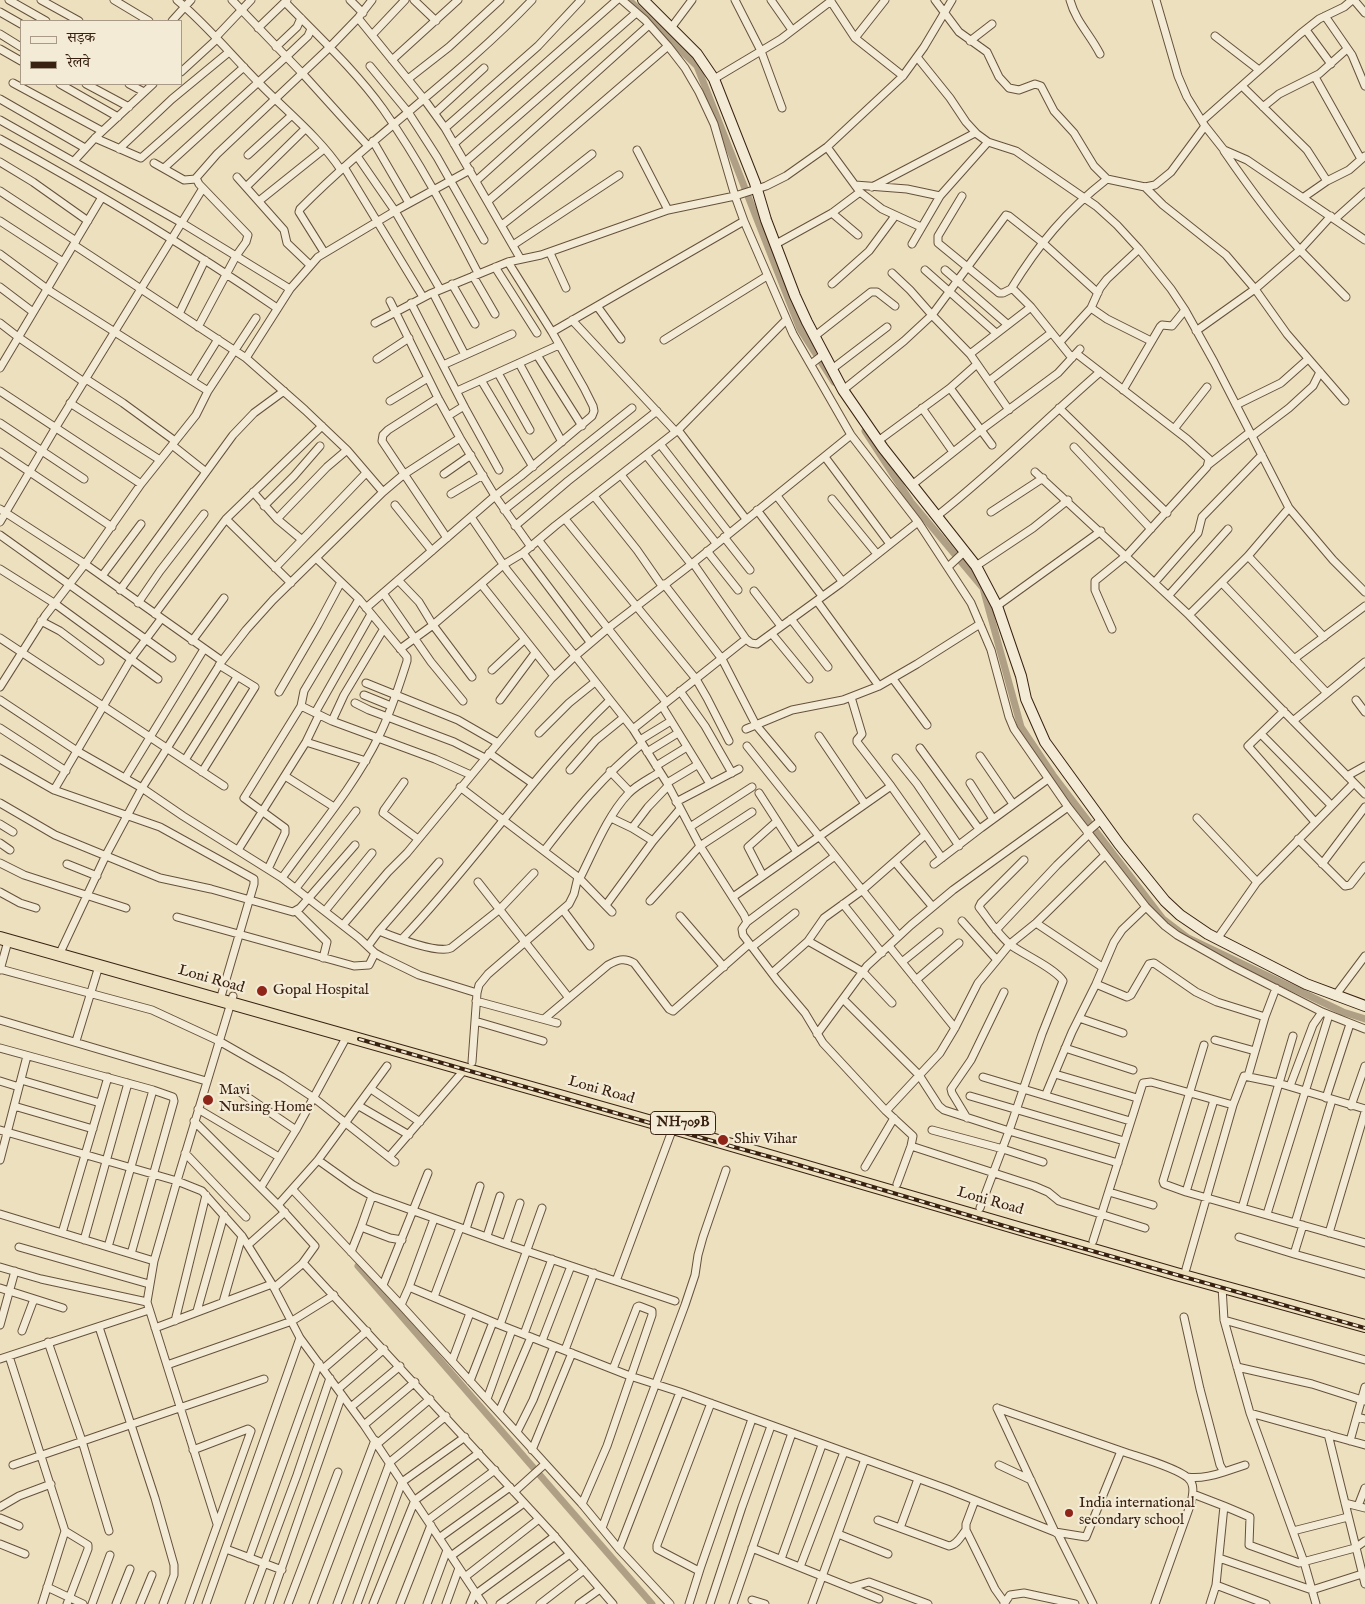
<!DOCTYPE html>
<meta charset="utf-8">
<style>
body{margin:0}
#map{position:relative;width:1365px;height:1604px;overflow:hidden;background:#ece0bf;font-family:"IM FELL English","Noto Serif Devanagari",serif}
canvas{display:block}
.legend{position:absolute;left:20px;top:20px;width:162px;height:65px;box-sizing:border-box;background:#f3ebd5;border:1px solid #a99a87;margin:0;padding:6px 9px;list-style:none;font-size:15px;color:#392111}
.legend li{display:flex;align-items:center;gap:10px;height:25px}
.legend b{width:25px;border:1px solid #a99a87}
</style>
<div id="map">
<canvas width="1365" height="1604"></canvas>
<ul class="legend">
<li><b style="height:6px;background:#f3ebd5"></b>सड़क</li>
<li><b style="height:6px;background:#392111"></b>रेलवे</li>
</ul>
</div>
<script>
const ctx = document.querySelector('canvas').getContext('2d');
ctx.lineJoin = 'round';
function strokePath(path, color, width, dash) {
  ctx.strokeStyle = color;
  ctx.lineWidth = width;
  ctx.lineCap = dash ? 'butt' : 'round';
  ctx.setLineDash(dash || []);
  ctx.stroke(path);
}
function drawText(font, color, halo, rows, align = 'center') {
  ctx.font = font + ' "IM FELL English",serif';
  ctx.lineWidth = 4.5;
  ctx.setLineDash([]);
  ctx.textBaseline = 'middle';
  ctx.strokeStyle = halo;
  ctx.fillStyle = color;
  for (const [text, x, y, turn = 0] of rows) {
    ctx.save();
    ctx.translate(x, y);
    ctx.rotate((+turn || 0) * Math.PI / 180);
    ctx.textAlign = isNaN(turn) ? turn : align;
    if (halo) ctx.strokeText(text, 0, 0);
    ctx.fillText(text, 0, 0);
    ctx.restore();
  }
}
strokePath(new Path2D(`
 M629,0l68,66 103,263 34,53
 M865,431l46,71 72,86 38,139 32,48 110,144 25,19 155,74 22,7
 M358,1266l294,338`), '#af9f84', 7);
const street = new Path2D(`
 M9,0l37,21
 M41,0l38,21
 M114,0l35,21
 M177,0c30,25 55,56 83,84 26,27 60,54 81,86
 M232,0l70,73 66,73
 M350,0l13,13
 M414,0l22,21
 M622,0l23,20 23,26 17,22 14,24 15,32 21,72 9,25 49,113 58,101 67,87 53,81 20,47 18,67 5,12 54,78 78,100 19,19 12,9 55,31 90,46 43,17
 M735,0l26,51 21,57
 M771,0l21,30
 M830,0l25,38 48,38
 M935,0l24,32 28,20 12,25 10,11 10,2 16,-6 6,2 13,25 20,22 20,33 13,13 38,8 10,-2 16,-13 34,-46
 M1070,0c6,22 20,34 30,54
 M1156,0l22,76 9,21 18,29 19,24 23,10 118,80
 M1354,0l11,13
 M285,2c34,35 70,68 98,107 36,51 66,108 95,164
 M0,12l21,12
 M1325,16l27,39 13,31
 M358,18l66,81 21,29 75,130
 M172,21l19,-21
 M258,28l29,-28
 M671,28l21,-28
 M1306,30l25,34
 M0,34l21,13
 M372,35l33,-35
 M1215,36l44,34
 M216,37l35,-37
 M855,38l30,-38
 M970,41l22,-17
 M276,47l21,-20 4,-9
 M0,49l21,12
 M917,57l33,41 16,24 11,12 11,8 28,9 80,55 21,19 22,24 32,40 14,21 29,52 75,146 44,52 32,32
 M392,60l66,-60
 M370,66l38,46 29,45 47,83
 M181,72l36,-33
 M1315,77l46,82
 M408,79l41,-32 51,-47
 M714,79l67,-40 50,-38
 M13,83l89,48
 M60,84l58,33
 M86,84l43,23
 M129,84l15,8
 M1242,86l65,64 20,31
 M0,99l85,49
 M1263,107l16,-13 40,-20 28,-25
 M435,113l49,-45
 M0,120l182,103 108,66
 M1202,121l98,-87 19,-15 25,-12 8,-7
 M445,128l93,-82 43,-46
 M95,138l46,20 103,-91
 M0,139c95,52 188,108 277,169
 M373,141l36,62
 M454,144l163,-144
 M827,147l33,45 22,17 39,18
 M119,149l53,-50 57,-47
 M637,150l31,60
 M248,155l44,-40
 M357,156l38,55 45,78
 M74,161l21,-23 58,-54
 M0,162l33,20 55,39
 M465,162l171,-149
 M154,163l30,17 12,-1
 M344,167l79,130
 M164,168l122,-111 22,-21 3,-7
 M237,177l47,53 3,13 23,22
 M476,181l173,-156
 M855,185l52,4 33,7
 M246,187l59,-58
 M872,187l103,-54
 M1145,187l18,18 63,50 29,34 32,45 58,67
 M0,191l76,50
 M962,196l-24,40v7l61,50h4l8,-4 3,1 17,17 41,51
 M1304,197l23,-16 22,-11 16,-14
 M259,201l65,-52
 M488,201l180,-155
 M832,213l26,22
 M1331,216l-31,34 46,47
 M1335,219l30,-27
 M0,221l63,41
 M502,225l90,-71
 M776,244l56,-31 28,-21
 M912,244l28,-48 48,-54
 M74,245l172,113 59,52 42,40 36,42
 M513,245l106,-70
 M324,252l-25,-40 1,-3c73,-74 160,-133 232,-209
 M550,253l16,35
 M0,254l50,37 158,100
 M495,267l42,66
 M925,270l71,63
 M945,270l62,54
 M892,273l18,17 22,25 38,39 39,56
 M473,276l22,38
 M452,284l23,40
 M832,284l37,-33 26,-35
 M0,287l33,25
 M1011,289c27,-44 55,-78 96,-110
 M433,293l32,62
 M390,301l48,97 22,40 35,58 36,51
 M411,303l55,107 33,60
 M597,306l24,33
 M1091,308l16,11 44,22
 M179,314l26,-54
 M572,320l104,112
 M0,323l18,14 66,45
 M375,323l55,-29 78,-32 33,-7 127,-45 67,-14 31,-10 20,-10 41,-29 76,-71 21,-29 28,-47
 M198,327l38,-71 10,-14 2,-7 -49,-51 -3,-6 21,-24 113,-107 28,-29 14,-18
 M1196,331l59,-42 45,-39c-28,-31 -52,-64 -76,-99
 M552,332l192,-111
 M815,336l56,-44h6l18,14
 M664,340l103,-64
 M1060,342l31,-34 9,-20 7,-9 32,-30
 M970,354l61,-47
 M1077,354l110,85 22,20 -2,8 -80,88 -32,26v9l17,39
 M537,355l45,71
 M246,358l44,-69 28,-32 77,-46 75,-41
 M377,359l32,-21
 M519,363l43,79
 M811,364l13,-10
 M443,365l69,-31
 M0,368l102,-171
 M832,369l55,-42
 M498,373l32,57
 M86,379l37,24 52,38
 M481,380l52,87
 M192,381l26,-42
 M989,381l62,-48
 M950,388l42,57
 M843,390l61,-49 28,-26 74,-100 3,1 33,26 56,51
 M1123,390l37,-63 2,-2 10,1 13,-16
 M0,391l141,93
 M457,391l102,-46
 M438,398l-50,32 -5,5 -1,6 65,97
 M390,401l38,-23
 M70,403l90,57
 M1236,405l45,-22 27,-24
 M922,408l31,44
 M1059,408l108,105
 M448,416l16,-10
 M0,423l84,56
 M1174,429l33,-42
 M678,430l68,89
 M1252,436l37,-28 24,-22 7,-14
 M878,441l72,-53 27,-24
 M660,444l69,89
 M172,445l34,27
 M1074,447l77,82
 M0,452l112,75
 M646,455l70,88
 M825,457l65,87
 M1208,465l42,-33
 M1035,472l154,143 176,179
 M444,474l27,-19
 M621,475l70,89
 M912,485l69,-55 77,-57 22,-24
 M253,492l24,27 24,20
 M451,494l32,-19
 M594,496l43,54 25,36
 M777,496l65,85
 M832,499l45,55
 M395,505l37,46
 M264,506l30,-30 26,-30
 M0,509l85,55 137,97
 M504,510l128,-102
 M757,510l65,86
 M991,512l52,-34
 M937,516c57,-45 108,-96 163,-144
 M471,517l36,53 126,159 34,54 33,63 44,69 3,7 -5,7 1,6 34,45 28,33 18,30 63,68 27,25 -2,10 -14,38
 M277,519l50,-52 20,-17
 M565,519l131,160 11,19 22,43
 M0,522l56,-95 147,-239
 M515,526l53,-45 89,-70
 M0,535l172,123
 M724,537l26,33
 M539,541l127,161
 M707,551l31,39
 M523,553l67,89
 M1248,556l76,81
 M693,563l53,76 5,4 6,1 84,-61 77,-61
 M976,566l57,-38 35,-28
 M948,567l16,-15
 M275,568l91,-95
 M0,569l54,34 104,76
 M102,576l39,-52
 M398,580l21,22 14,23 39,52
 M1155,582l43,-49 4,-16 60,-62
 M291,583l-65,-64 96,-93
 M1222,583l104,109
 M481,584l73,92
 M664,584l58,75 34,66 36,43
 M120,590l113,-155 21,-22 30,-22
 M754,591l27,35
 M383,593l48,69 32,39
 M1169,595l59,-66
 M817,601l62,85
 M138,603l22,-32 44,-57
 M997,606l104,-75
 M366,608l129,-112 26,-20 71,-60 2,-5 -1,-5 -9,-18 -32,-56 -44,-70
 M155,614l71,-95
 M1189,615l59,-59 41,-48
 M791,619l37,48
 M41,621l19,10 40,30
 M772,634l37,45
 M0,638l224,148
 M192,641l32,-43
 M400,649l33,-24 70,-60 20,-12 32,-27 123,-96 108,-110
 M1294,659l71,-53
 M492,670l32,-30
 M893,679l34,46
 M366,683l92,37 40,23
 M0,687l45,-71 40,-52 56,-80 55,-69 12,-24 48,-73
 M680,691l25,35 27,47
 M279,692l39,-67 23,-43
 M364,695l27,11
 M851,697l11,37 -5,6v2l34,44 51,72
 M0,700l77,51 65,37 41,28 99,62 77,60 16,15 7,4 37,18 58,18
 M500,700l35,-47
 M1356,700l9,12
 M355,703l14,7 85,32 31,16
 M301,706l3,-15 55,-92
 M662,706l48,78
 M1284,711l-36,35 67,76
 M315,713l56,-99
 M332,721l12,-26 39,-65
 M1293,721l72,-59
 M0,728l66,43
 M633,729l113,-90
 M746,729l46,-19 51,-10 36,-14 38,-22 63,-40
 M539,733l30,-30 26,-21
 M1261,734l70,71
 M819,736l46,68
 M640,740l31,-19
 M306,742l60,19
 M747,746l152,190
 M920,748l59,81
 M647,752l31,-19
 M489,753l43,30
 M980,756l33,48
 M896,758l21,26 42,62
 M0,759l54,31 106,37 94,52v5l-34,116
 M185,760l52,-83
 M656,766l31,-19
 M570,770l26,-30 27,-22
 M610,771l20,21
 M202,772l53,-85 -36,-22
 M285,776l49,31
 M1347,776l18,-10
 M125,778l79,-129
 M404,782l-20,28 -1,3 35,26
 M667,783l30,-18
 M970,783l23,36
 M460,787l118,90 3,-1c13,-26 27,-61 47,-82 8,-9 21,-15 32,-22
 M54,790l77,-131 30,-40
 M759,793l38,59
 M676,802l63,-33
 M0,803l55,32 105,43 51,11 82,23 7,-4 55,-63
 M611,818l21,10 21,13
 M1197,818l60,64
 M0,824l13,8
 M690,827l62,-40
 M632,828l16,-21 20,-21
 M1087,832l14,-12
 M1298,839l47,47 5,-1 15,-19
 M0,843l10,7
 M238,850l68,-108 13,-27
 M544,851c30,-39 60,-76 98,-107
 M895,862l37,44
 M0,863l24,12 102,33
 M67,864l30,12
 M934,864l47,-36 67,-49
 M1322,864l43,-57
 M268,869l17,-36v-5l-41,-30 57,-92 31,15 103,38 36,16
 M763,876l-15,-29 29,-26
 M578,877l34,35
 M282,878c33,-46 72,-91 97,-142 12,-24 20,-50 28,-75v-4l-48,-58 -43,-41
 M478,882l91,116
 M296,888l60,-77
 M0,892l20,11 16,5
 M733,897l158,-111
 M650,901l50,-55 52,-34
 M843,904l39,49
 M606,905l47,-64 27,-32
 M1146,907l-24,23 -8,12 -18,42 31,13 4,-2 18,-31 5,-1 42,29 21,10 48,15
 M563,910l27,36
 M296,911l31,31 -4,16
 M325,911l47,-58
 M680,916l44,51
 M177,917l177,49 15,-1 6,-12
 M962,921l35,39
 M747,922l88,-66
 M1036,923l66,44
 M343,925l45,-53 19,-19 144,-174 23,-22 33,-28 86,-66 158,-128
 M996,930l61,-65 32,-31
 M379,931l60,-69
 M402,939c73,-76 131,-165 207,-238
 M1217,939l40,-57 97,-99
 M368,946l11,-15c15,6 59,23 72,17l49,-39 34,-36
 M889,946l66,82
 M752,947l43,-34
 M59,955l47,-100 36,-67 80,-127 24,-31 27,-30 110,-108 20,-17 57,-37
 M902,962l37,-30
 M0,969l152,41 67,31 63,36 32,21 81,64
 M0,970l8,-29
 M772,973l36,-32
 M916,980l43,-37
 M1335,996l30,-40
 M844,1000l75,75 20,31 5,4 65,21 109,32
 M476,1001l81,22
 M892,1003l-29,-31 -55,-31 16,-23 36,-26 65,-57
 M1079,1018l44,15
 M544,1019l64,-54c9,-5 16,-8 26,-2l35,46 4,2 76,-67
 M0,1020l206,61
 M475,1021l68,20
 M817,1034l50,-68 44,-41 42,-35 115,-83
 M1215,1040l40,11
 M76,1041l23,-75
 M1204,1045l-41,136 1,3 22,8 179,51
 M0,1048l153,42 20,7 1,4 -43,153
 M1065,1048l68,22
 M472,1062l5,-69 2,-8 9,-11 81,-70 5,-10 4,-17
 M1055,1074l82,24
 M1248,1076l17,-59 11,-29
 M983,1077l147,44
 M21,1080l79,23
 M0,1081l19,6
 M1290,1086l23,-61 9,-13
 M371,1089l49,33
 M240,1092l56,38
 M1046,1094l26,-62 24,-48
 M970,1096l154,45
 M1326,1098l24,-74
 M14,1106l79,23
 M359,1106l50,29
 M1351,1106l14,-40
 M198,1109l81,48
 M886,1111l54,-58 15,-25 23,-45 19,-23 13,-16 26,-21 69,-68
 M967,1118l-15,-25 -1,-4 20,-29 33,-68
 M194,1121l84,84 40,-45 69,-94
 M0,1130l177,51 25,10 40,45 30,48 28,54 64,87 119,179
 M932,1130l71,19 40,13
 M911,1146l123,40 14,6 11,9 86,27
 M185,1153l61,64
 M389,1157l76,-88
 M0,1160l27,-104
 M318,1160l35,25 19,11 134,48 169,57
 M865,1167l29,-49
 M261,1187l35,-57 51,-94
 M293,1190l108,115 181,199 37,45 51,55
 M1109,1192l44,13
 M1186,1192l28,-92
 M980,1208l29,-77 33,-97 21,-53c-7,-12 -38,-26 -51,-35 -13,-10 -23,-26 -33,-39l2,-4 43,-43
 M1242,1208l51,-172
 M0,1214l154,47
 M1267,1214l62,-199
 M434,1219l-25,68 91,38 130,51 50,16 267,97 108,43 31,5 35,-86
 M1295,1223l37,-123
 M1303,1225l-9,29 71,20
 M361,1227l11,-31
 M466,1229l14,-43
 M62,1233l46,-156
 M1329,1233l36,-121
 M487,1236l13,-40
 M1239,1237l55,17
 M84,1240l44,-157
 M1093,1241l50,-158 8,-1 82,23
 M506,1244l14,-41
 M248,1245l37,-33
 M19,1247l130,37
 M108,1247l45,-157
 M351,1252l10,-25 29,11 12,2
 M302,1264l3,1 247,268 61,71
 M0,1267l41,12 106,23
 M1186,1269l47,-164 11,-29 34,7 87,26
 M616,1281l57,-153
 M383,1285l45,-112
 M1222,1287l2,33 26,93 54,149 12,42
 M0,1288l63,20
 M274,1288l28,-24 13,-18 -37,-41
 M434,1297l26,-69
 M223,1302l19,-66
 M401,1305l8,-18
 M197,1311l27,-96
 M1184,1317l16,72 20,76 4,7 21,-7
 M1224,1320l141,40
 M175,1321l31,-126
 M0,1325l15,-54
 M500,1325l42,-117
 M99,1327l56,171 19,67v10l-11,29
 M155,1328l117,-44
 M22,1331l12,-32
 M524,1334l28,-75
 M542,1341l29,-75
 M48,1342l34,99 27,90
 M565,1350l29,-77
 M9,1356l56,175 23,14v4l-21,55
 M0,1359l149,-49
 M452,1361l18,-48
 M167,1365l125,-44 42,-26
 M1237,1367l75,17 53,17
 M323,1369l44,-38
 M470,1381l23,-59
 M338,1389l46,-40
 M487,1399l25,-69
 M351,1407l49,-41
 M997,1408c43,15 87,30 130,45 15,5 50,15 61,25 7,6 5,16 3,25l-36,101
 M997,1408l58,124 3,2 35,70
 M499,1412l32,-75
 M1250,1413l115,32
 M1357,1417l8,2
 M364,1425l51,-43
 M517,1432l16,-32 21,-54
 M1328,1434l37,150
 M1350,1441l15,-54
 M377,1444l53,-45
 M532,1450l40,-97
 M13,1465l251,-86
 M999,1465l32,15
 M1187,1477c13,2 25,-1 37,-5
 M514,1492l31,-28
 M1193,1494l31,12 -8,79 -6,19
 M975,1500l-9,24v6l29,59 10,14
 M1345,1503l20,5
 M582,1504l25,-58 45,-131v-4l-13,-5 -2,1 -24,62
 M1224,1506l26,11 -1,28 50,18 56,-15 10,-7
 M1358,1506l7,-18
 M0,1507l19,-11 32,-12
 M0,1518l19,8
 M428,1520l67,-50
 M878,1520l71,26c8,-1 12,-10 17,-16
 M217,1524l-70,-222 7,-41 23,-80 56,-185
 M602,1528l83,-223 10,-30 3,-20 5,-18 23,-67
 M900,1528l18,-49
 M1293,1531l55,-14
 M838,1534l50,20
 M439,1538l71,-51
 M0,1544l25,10
 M752,1548l127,51
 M226,1549l56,21
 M619,1549l61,-157
 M451,1556l73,-53
 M249,1558l70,-195
 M1219,1558l93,32 50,-16
 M781,1559l41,-114
 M800,1567l44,-115
 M699,1571l-42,-22v-4l54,-142
 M465,1577l74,-58
 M1216,1585l50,19
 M47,1587l36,17
 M852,1587l17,-5 59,22
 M476,1594l79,-58
 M752,1600l13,4
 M42,1604l23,-73
 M92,1604l18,-49
 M116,1604l14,-35
 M140,1604l12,-29
 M189,1604l62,-173 -3,-2 -55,21
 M206,1604l94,-266
 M249,1604l48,-129 33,-97
 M269,1604l73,-209
 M288,1604l50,-132
 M313,1604l62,-164
 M337,1604l53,-142 56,-46
 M357,1604l45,-122 63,-45
 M373,1604l42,-104 64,-47
 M400,1604l31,-79
 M427,1604l20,-54
 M446,1604l13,-36
 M470,1604l5,-12
 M500,1604l70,-50
 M540,1604l44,-34
 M579,1604l21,-15
 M689,1604l12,-38 51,-147
 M710,1604l32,-97 29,-81
 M733,1604l59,-171
 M812,1604l53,-145
 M1004,1604l6,-9 14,-2 51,11`);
const secondary = new Path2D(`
 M643,0l54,54 17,25 41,104 11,37 29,76 12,26 36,68 40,58 93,118 21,40 24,70 5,23 19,43 74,102 46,57 15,14 28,19 98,50 59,22`);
const highway = new Path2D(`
 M0,938l673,190 503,146 189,52`);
strokePath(street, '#66513c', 9);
strokePath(secondary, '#392111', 12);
strokePath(highway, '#392111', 14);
strokePath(street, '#f3ebd5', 7);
strokePath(secondary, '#f3ebd5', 10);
strokePath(highway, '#ece0bf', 12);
const rail = new Path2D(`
 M359,1039l357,103 76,21 226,67 347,98`);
strokePath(rail, '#392111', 4);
strokePath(rail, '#f3ebd5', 2, [5.5]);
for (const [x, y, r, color] of [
 [262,991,6,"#8f2418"],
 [208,1100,6,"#8f2418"],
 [723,1140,6,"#8f2418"],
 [1069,1513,5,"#8f2418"]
]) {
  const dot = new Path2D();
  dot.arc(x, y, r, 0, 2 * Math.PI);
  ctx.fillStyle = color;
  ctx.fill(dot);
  strokePath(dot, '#f3ebd5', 2);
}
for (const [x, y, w] of [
 [683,1123,65]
]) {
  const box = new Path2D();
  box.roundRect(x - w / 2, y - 11.5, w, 23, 4);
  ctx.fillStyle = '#f3ebd5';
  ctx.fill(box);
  strokePath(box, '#392111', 1);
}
drawText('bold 14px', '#392111', null, [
 ["NH709B",683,1123]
]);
drawText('15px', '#392111', '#f3ebd5', [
 ["Loni Road",211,980,16],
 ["Loni Road",601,1091,16],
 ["Loni Road",990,1202,16]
]);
drawText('15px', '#392111', '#f3ebd5', [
 ["Gopal Hospital",273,991],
 ["Mavi",219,1091],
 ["Nursing Home",219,1108],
 ["Shiv Vihar",734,1140],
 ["India international",1079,1504],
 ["secondary school",1079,1521]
], 'left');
</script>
